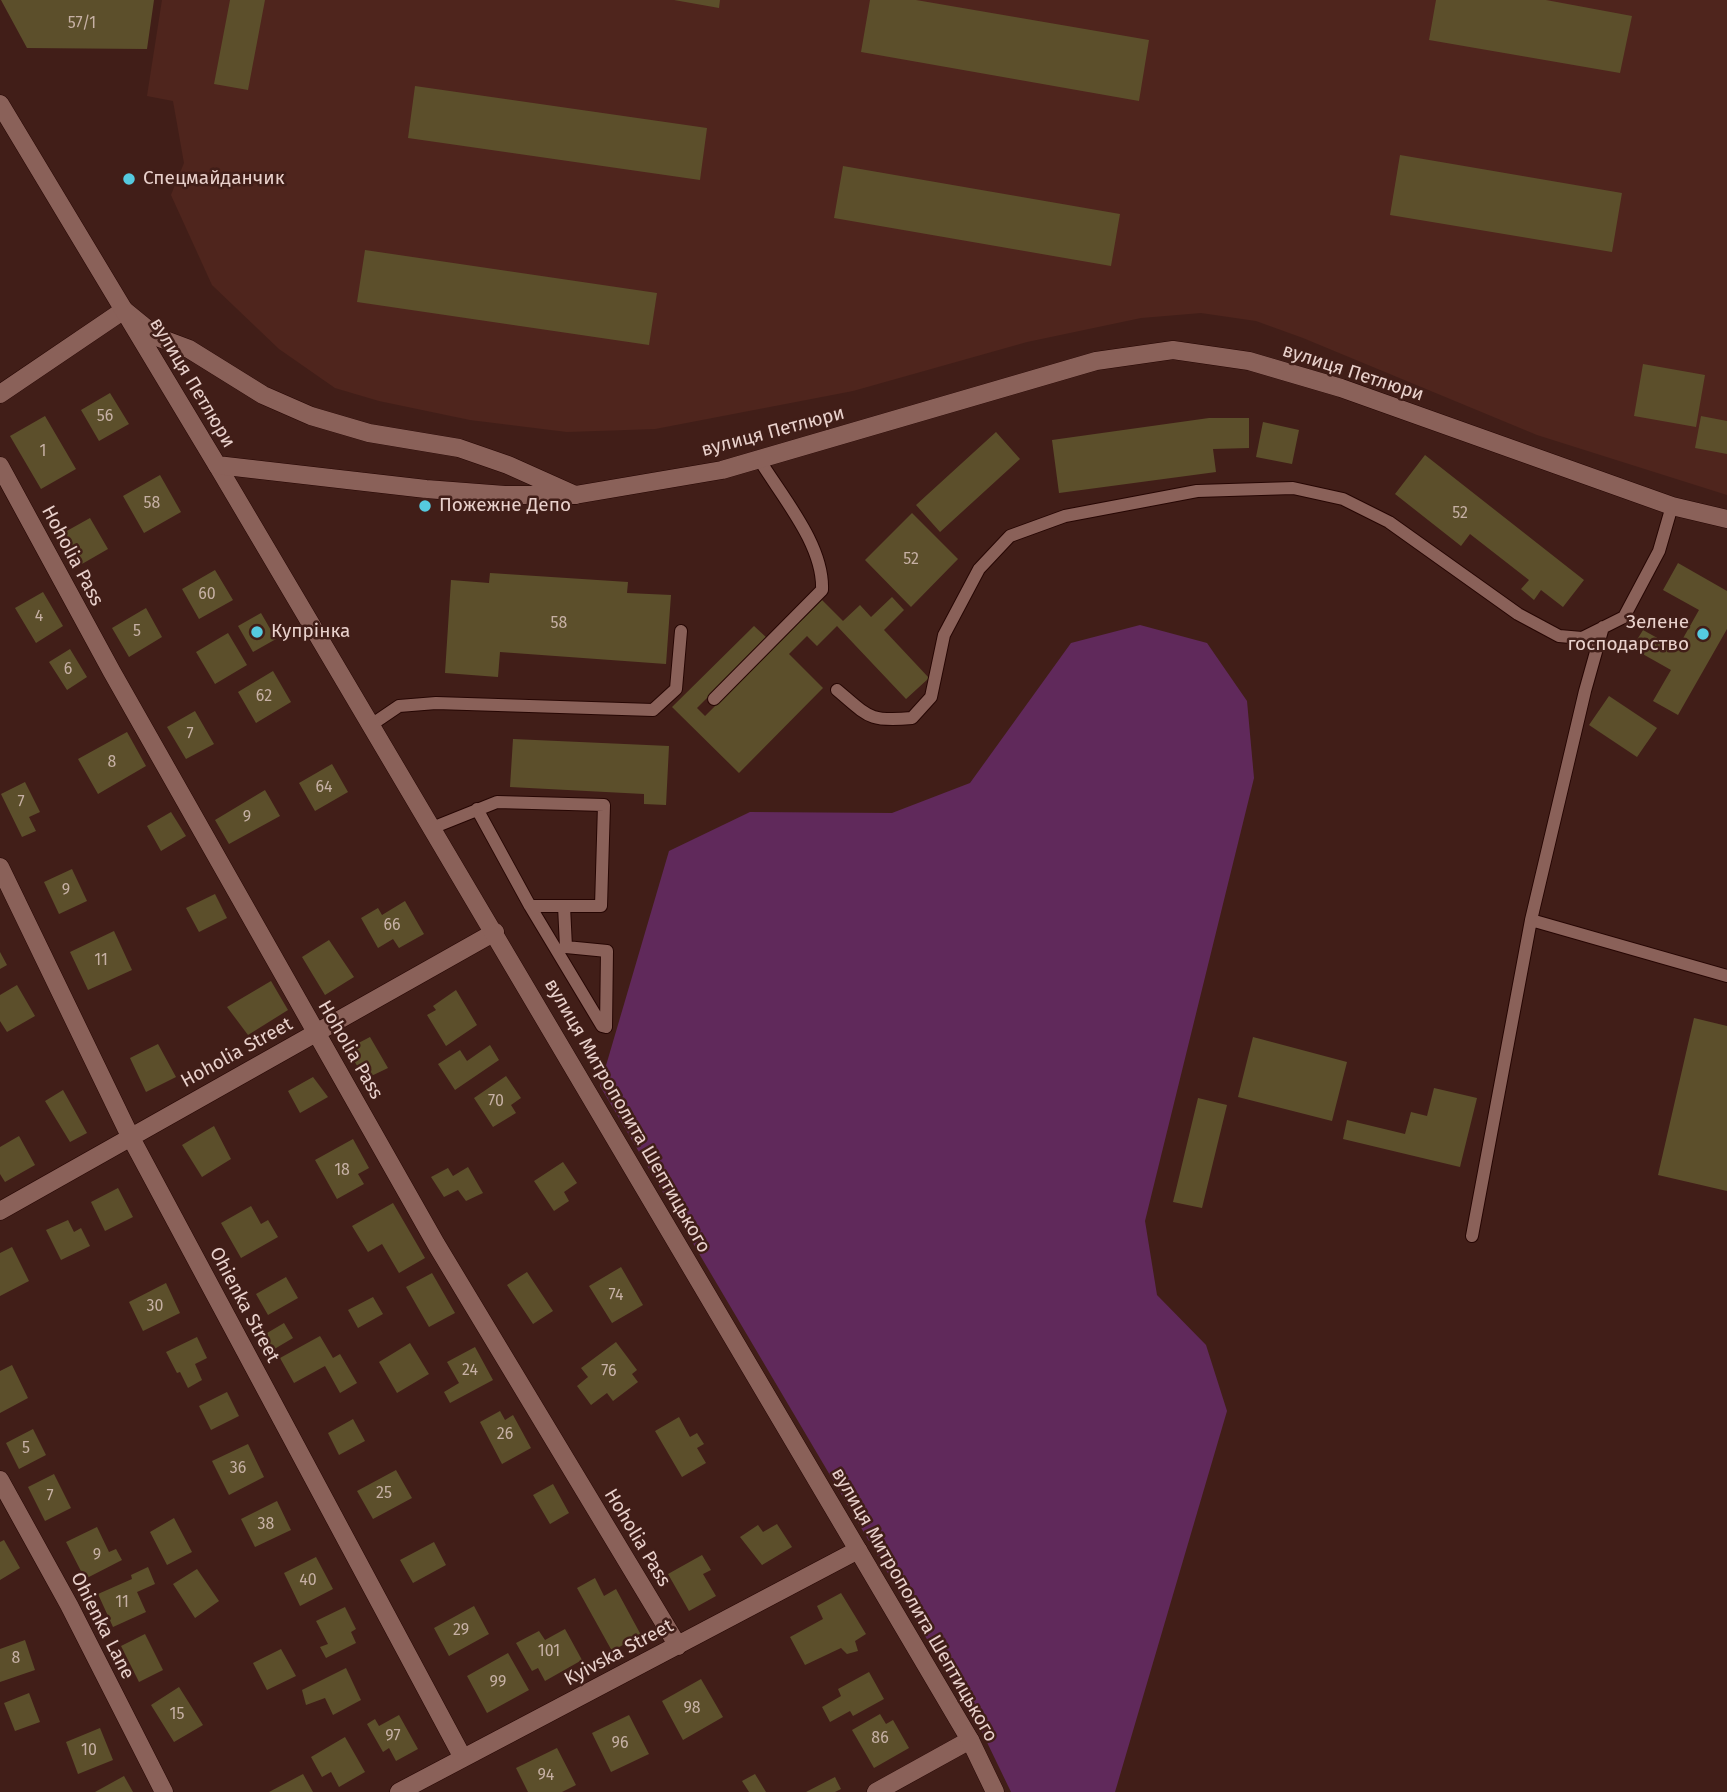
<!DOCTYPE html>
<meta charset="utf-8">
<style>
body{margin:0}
canvas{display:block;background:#411e18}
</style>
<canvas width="1727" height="1792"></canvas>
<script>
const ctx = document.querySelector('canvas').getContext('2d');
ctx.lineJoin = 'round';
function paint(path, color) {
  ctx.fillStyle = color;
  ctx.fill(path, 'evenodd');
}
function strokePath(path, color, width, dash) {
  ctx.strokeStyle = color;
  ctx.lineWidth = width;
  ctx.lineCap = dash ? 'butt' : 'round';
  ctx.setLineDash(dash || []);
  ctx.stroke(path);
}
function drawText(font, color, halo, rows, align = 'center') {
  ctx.font = font + ' "Fira Sans",sans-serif';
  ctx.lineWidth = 5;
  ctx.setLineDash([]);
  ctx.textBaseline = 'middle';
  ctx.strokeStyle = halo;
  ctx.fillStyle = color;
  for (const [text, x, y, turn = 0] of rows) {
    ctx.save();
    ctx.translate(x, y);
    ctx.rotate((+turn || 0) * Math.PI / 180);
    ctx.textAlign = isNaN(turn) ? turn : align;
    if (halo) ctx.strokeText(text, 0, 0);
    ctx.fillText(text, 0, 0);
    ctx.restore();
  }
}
paint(new Path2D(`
 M162,0h1565v495l-190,-60 -234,-97 -47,-17 -55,-8 -60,5 -114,24 -174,49 -198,38 -88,3 -97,-12 -91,-19 -44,-13 -56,-39 -67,-64 -41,-90 13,-32 -11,-62 -26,-5z`), '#4f251d');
paint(new Path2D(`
 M1140,625l67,18 40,58 7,77 -109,443 12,74 49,50 21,66 -112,381h-104l-28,-58 -383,-648 69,-235 81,-39 142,1 78,-30 101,-140z`), '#60295b');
paint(new Path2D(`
 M1,0h153l-7,49 -120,-1z
 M230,0h35l-17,90 -34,-6z
 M674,0h46l-1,8z
 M870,0h46l233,40 -10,61 -278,-49z
 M1436,0h110l86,16 -12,57 -191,-33z
 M415,86l292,42 -7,52 -292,-42z
 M1400,155l222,38 -10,59 -222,-37z
 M843,166l277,48 -9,52 -277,-48z
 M365,250l292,43 -8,52 -292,-43z
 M1643,364l62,11 -9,52 -62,-11z
 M110,393l19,31 -30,17 -18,-31z
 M45,416l31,53 -35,20 -31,-53z
 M1701,416l26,5v33l-32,-6z
 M1209,418h40v30l-36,1 3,23 -157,21 -7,-53z
 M1263,422l36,8 -7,34 -36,-7z
 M996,432l24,27 -80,73 -24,-27z
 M1425,455l159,125 -21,27 -22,-17 -7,10 -13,-11 8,-9 -59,-46 -9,12 -66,-52z
 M160,475l21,37 -37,21 -21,-37z
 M912,513l46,46 -47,48 -46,-47z
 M90,518l18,31 -33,19 -19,-31z
 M1678,563l49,28v38l-49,86 -25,-14 18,-31 -39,-22 11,-18 34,19 22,-39 -36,-20z
 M215,570l18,30 -34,19 -17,-30z
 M490,573l138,9 -1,11 44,2 -5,69 -166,-12 -2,25 -53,-4 6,-93 38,3z
 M43,592l20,34 -27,17 -21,-35z
 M892,597l12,13 -20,20 45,48 -23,21 -69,-73 -20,20 -10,-10 -18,18 34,34 -84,85 -67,-66 82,-81 13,12 -70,70 8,8 117,-116 21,21 17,-16 11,12z
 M146,608l16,29 -33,20 -17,-29z
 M261,613l15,26 -23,13 -15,-26z
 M228,633l19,32 -32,19 -19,-32z
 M70,649l17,28 -20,13 -18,-28z
 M273,671l18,31 -35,21 -18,-31z
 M1609,696l48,32 -20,29 -48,-32z
 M195,711l19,33 -28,15 -19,-32z
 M127,732l19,34 -48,28 -20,-35z
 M513,739l156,7 -3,59 -22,-1v-10l-134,-7z
 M332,764l16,28 -33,19 -16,-28z
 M25,782l15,30 -11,5 7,14 -14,6 -21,-43z
 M265,790l15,26 -51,28 -14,-24z
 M171,812l15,24 -25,15 -14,-25z
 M72,869l15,32 -28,13 -15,-32z
 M215,894l12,24 -28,14 -13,-24z
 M405,901l19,33 -25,14 -6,-9 -15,9 -17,-30 17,-10 4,7z
 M114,931l18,39 -44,20 -18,-38z
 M329,940l25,37 -29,18 -23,-38z
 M0,952l7,13 -7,4z
 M271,981l17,29 -40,25 -21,-28z
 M17,985l18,31 -28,16 -7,-11v-26z
 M456,990l21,35 -31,21 -19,-31 9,-5 -3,-4z
 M1694,1018l33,8v165l-69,-16z
 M370,1037l18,31 -23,11 -18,-30z
 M1253,1037l94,25 -15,59 -94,-24z
 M158,1044l18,33 -30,15 -16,-34z
 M490,1045l9,15 -44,30 -17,-26 22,-14 7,11z
 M506,1076l15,22 -10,7 5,8 -23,14 -19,-29z
 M313,1077l15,20 -28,16 -12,-22z
 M1434,1088l43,10 -17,69 -117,-28 4,-19 58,14 6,-22 16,4z
 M63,1090l24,43 -17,9 -25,-41z
 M1198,1098l29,7 -25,103 -29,-6z
 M214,1126l17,33 -29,18 -20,-32z
 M19,1136l16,29 -30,17 -5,-8v-27z
 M353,1139l16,29 -11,6 6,10 -27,15 -22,-39z
 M563,1162l14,21 -13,9 5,9 -15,10 -20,-30z
 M468,1167l15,26 -17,8 -8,-11 -14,7 -13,-20 17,-9 5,8z
 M118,1188l15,29 -28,14 -14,-29z
 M393,1203l32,55 -26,15 -17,-29 -14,8 -16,-26z
 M251,1206l10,18 7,-4 10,17 -37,21 -20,-35z
 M68,1220l6,12 7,-4 9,18 -29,14 -15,-30z
 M12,1247l17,34 -29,15v-43z
 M621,1267l22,38 -31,18 -23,-37z
 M527,1272l26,39 -20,13 -26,-39z
 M432,1273l23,40 -26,14 -23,-40z
 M286,1277l12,21 -30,17 -12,-21z
 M166,1283l14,30 -37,18 -14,-29z
 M373,1297l10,17 -25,14 -10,-18z
 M284,1323l9,15 -22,13 -9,-15z
 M320,1336l13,22 7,-4 17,29 -17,10 -15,-27 -31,17 -14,-25z
 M197,1337l10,21 -12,6 7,16 -14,8 -8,-16 -3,1 -11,-21z
 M616,1342l21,28 -5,4 6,8 -25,19 -6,-8 -16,12 -14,-19 11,-9 -7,-9z
 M410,1343l19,31 -32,19 -18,-31z
 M475,1347l18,33 -43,23 -6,-11 15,-9 -12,-21z
 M12,1365l16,33 -28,15v-42z
 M227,1392l12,24 -28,14 -12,-24z
 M500,1411l5,9 8,-5 18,33 -29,16 -22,-42z
 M679,1417l11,20 7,-4 7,11 -7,4 9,15 -24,14 -27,-46z
 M353,1419l12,22 -26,14 -11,-22z
 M33,1429l13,26 -27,14 -13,-26z
 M248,1444l16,33 -35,18 -17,-34z
 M396,1470l16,28 -39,21 -16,-28z
 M54,1474l17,34 -26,13 -17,-34z
 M553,1484l16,29 -19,11 -17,-29z
 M277,1501l14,29 -36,17 -14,-28z
 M174,1518l18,34 -25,13 -17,-33z
 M777,1524l15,23 -30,18 -22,-28 18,-12 5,7z
 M97,1527l12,25 7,-3 6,11 -37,19 -19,-37z
 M4,1540l16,28 -20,12v-38z
 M434,1542l12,23 -33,18 -13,-23z
 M702,1555l9,15 -8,4 13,22 -27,15 -21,-37z
 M316,1557l17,32 -33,17 -16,-33z
 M148,1567l7,17 -18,8 9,20 -33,15 -15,-33 34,-15 -1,-4z
 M197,1569l22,32 -24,17 -22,-34z
 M595,1578l9,18 12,-7 25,46 -29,16 -35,-63z
 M841,1593l25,41 -11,7 3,10 -11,3 -6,-6 -36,17 -15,-28 33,-18 -6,-13z
 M474,1606l15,28 -40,22 -15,-28z
 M345,1607l11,22 -5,3 5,11 -30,15 -6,-11 8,-3 -12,-23z
 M565,1629l17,31 -37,21 -7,-13 -6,3 -16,-28 23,-12 6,9z
 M145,1634l18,36 -24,12 -18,-36z
 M25,1640l10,30 -35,12v-33z
 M281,1649l15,27 -29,14 -14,-27z
 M508,1653l21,37 -42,23 -20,-37z
 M346,1668l15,32 -28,15 -8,-17 -19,7 -4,-15z
 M869,1672l15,27 -31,17 -3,-5 -20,11 -8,-15 19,-11 -3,-7z
 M701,1679l22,38 -40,23 -21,-39z
 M179,1687l24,38 -29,17 -23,-37z
 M29,1693l11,29 -25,9 -11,-28z
 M880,1714l6,10 7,-4 16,28 -35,20 -22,-38z
 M399,1715l19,34 -22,12 -7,-13 -6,4 -16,-28 8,-5 4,7z
 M629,1715l20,39 -38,18 -19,-39z
 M100,1728l13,32 -35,14 -12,-32z
 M345,1737l20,35 -26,15 -8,-15 -9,5 -11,-20z
 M557,1748l19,37 -14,7h-34l-12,-24z
 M303,1774l10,18h-44z
 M755,1774l11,18h-17l-7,-11z
 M124,1776l9,16h-38z
 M835,1777l6,12 -6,3h-29z`), '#5c4f2b');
const service = new Path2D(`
 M837,690c32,27 32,32 75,28l19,-21 13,-62 35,-66 31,-33 55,-20 132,-25 96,-3 50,11 46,23 129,92 41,22 23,2 42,-21 35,-66 13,-45
 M714,699l108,-109c2,-45 -40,-93 -63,-131
 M371,725l28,-19 37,-3 217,7 23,-21 5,-58
 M432,828l65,-26 107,3 -3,101h-71l-53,-97
 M530,906l72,120 4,1 1,-76 -41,-4 -2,-41
 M1531,920l196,56
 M1472,1236l59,-316 54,-229 18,-64`);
const minor = new Path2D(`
 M0,394l124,-84 33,27 32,12 74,46 48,21 58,17 90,15 49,17 67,30
 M0,466l112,206 324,572 242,402
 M0,867l130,269 333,622
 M0,1211l495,-279
 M0,1480l69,125 95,187
 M399,1792l459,-242
 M876,1792l94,-52`);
const tertiary = new Path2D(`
 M217,465l641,1085 112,190 25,52`);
const secondary = new Path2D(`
 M0,104l217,361 209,24 79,6h70l147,-25 374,-109 77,-11 76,11 92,27 331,118 55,13`);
strokePath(service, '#260603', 14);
strokePath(minor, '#260603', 19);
strokePath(tertiary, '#260603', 19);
strokePath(secondary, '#260603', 19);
strokePath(service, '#8a6159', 12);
strokePath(minor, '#8a6159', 18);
strokePath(tertiary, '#8a6159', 18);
strokePath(secondary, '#8a6159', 18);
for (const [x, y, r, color] of [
 [129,179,7,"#55cadf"],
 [425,506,7,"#55cadf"],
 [257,632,7,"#55cadf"],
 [1703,634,7,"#55cadf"]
]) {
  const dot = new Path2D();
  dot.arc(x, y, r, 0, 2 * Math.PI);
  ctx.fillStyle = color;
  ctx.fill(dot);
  strokePath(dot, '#411e18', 2.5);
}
drawText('16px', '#c6b0a4', null, [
 ["57/1",82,24],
 ["56",105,417],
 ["1",43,452],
 ["58",152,504],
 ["52",1460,514],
 ["52",911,560],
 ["60",207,595],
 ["4",39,617],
 ["58",559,624],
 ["5",137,632],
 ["6",68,670],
 ["62",264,697],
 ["7",190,735],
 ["8",112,763],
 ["64",324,788],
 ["7",21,803],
 ["9",247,818],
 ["9",66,891],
 ["66",392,926],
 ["11",101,961],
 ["70",496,1102],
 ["18",342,1171],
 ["74",616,1296],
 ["30",155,1307],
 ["24",470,1371],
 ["76",609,1372],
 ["26",505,1435],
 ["5",26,1449],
 ["36",238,1469],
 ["25",384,1494],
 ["7",50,1497],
 ["38",266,1525],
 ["9",97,1556],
 ["40",308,1581],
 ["11",122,1603],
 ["29",461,1631],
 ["101",549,1652],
 ["8",16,1659],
 ["99",498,1683],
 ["98",692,1709],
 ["15",177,1715],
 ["97",393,1737],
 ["86",880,1739],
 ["96",620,1744],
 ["10",89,1751],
 ["94",546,1776]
]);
drawText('19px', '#e9d1cc', '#411e18', [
 ["Спецмайданчик",143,179],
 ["Пожежне Депо",439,506],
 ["Зелене",1689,623,"right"],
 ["господарство",1689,645,"right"],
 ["Купрінка",271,632]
], 'left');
drawText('19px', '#e9d1cc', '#411e18', [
 ["вулиця Петлюри",1353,373,18],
 ["вулиця Петлюри",192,383,59],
 ["вулиця Петлюри",773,432,-15],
 ["Hoholia Pass",72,556,62],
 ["Hoholia Pass",350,1050,60],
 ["Hoholia Street",237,1053,-29],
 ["вулиця Митрополита Шептицького",627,1116,60],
 ["Ohienka Street",244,1305,62],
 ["Hoholia Pass",637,1538,59],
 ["вулиця Митрополита Шептицького",914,1605,60],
 ["Ohienka Lane",102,1626,63],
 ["Kyivska Street",619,1653,-28]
]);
</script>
